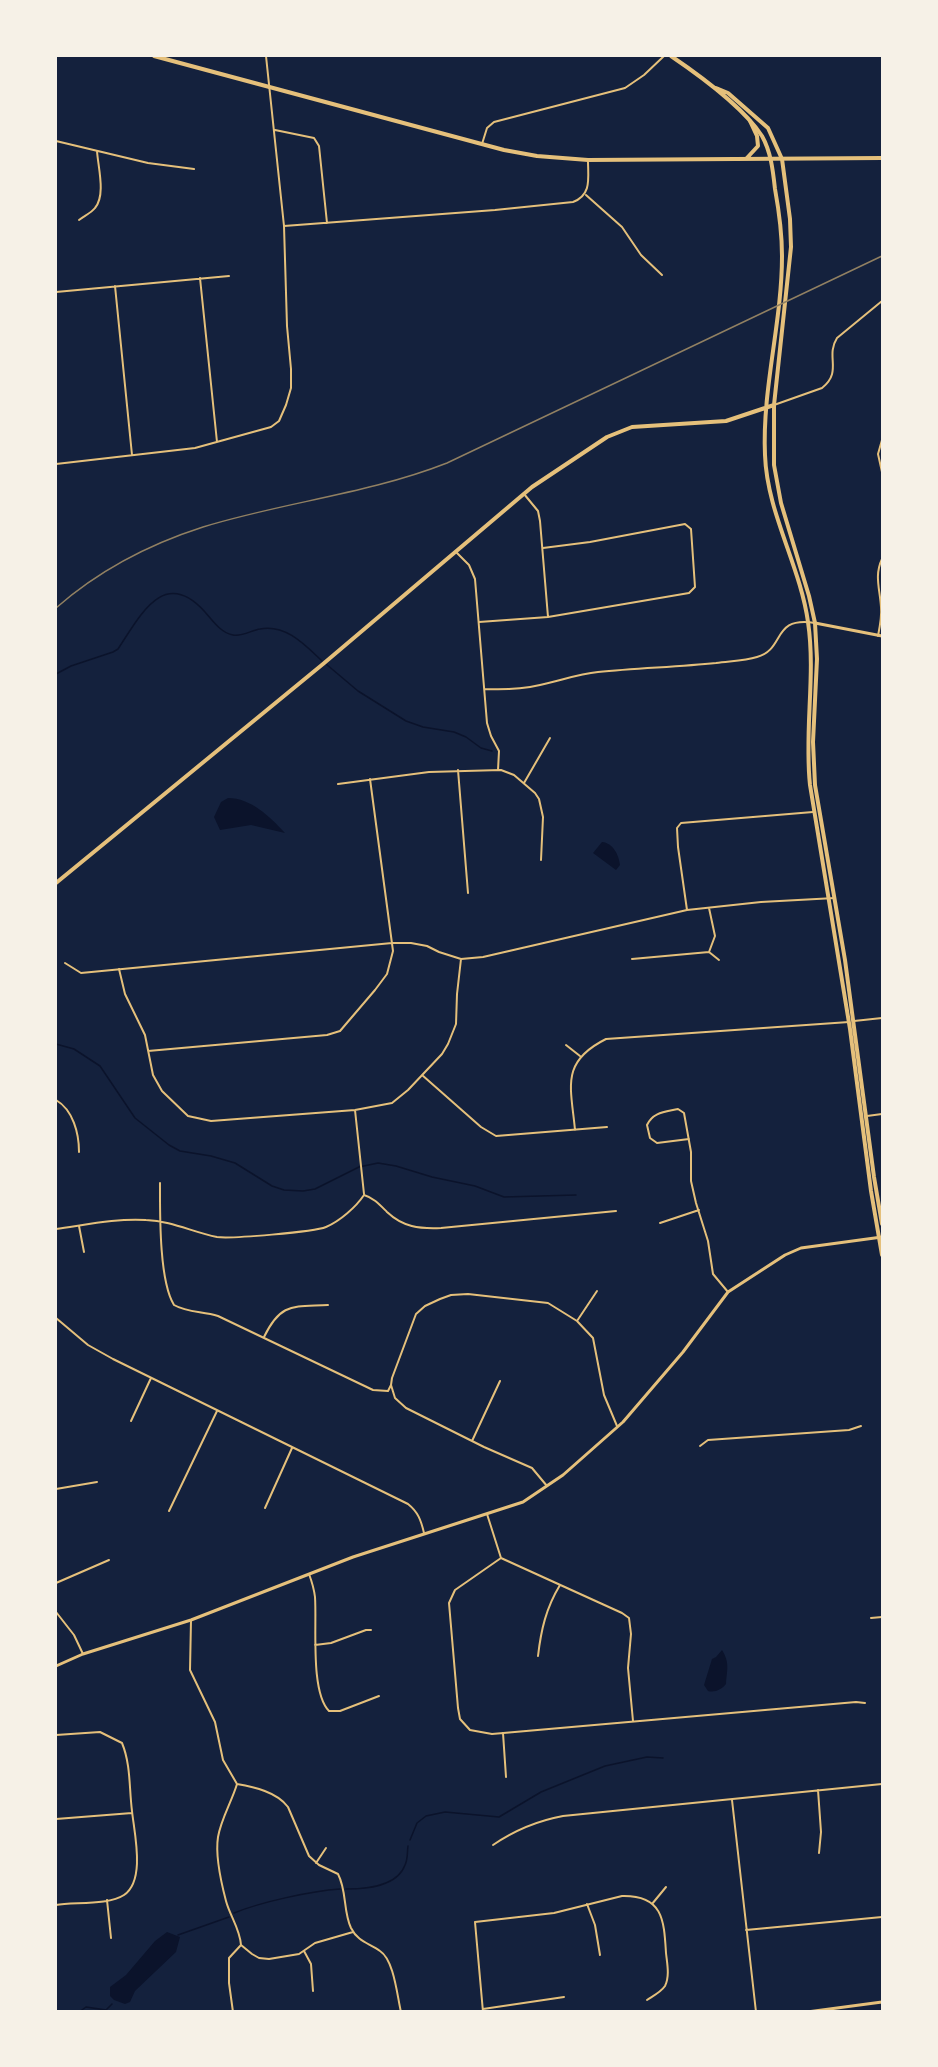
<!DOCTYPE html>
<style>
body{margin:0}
#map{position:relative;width:938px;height:2067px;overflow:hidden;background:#14213d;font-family:"PT Sans",sans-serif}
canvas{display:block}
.frame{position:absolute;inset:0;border:57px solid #f6f1e7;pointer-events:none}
</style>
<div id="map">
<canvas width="938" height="2067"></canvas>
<div class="frame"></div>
</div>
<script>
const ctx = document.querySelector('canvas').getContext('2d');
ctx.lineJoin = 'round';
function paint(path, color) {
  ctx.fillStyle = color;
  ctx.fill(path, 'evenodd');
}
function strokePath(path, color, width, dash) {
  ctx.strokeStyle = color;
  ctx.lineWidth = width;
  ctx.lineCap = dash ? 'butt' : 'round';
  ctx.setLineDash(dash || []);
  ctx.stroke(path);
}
paint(new Path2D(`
 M228,798c23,0 42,19 57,35l-34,-8 -31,5 -6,-13 7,-15z
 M602,842c11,1 17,13 18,23l-4,5 -23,-17z
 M722,1650c8,13 5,20 4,34 -4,5 -11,9 -18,7l-4,-6 8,-26 4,-2z
 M167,1932l13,5 -4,15 -41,39 -5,11 -5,2 -11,-4 -4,-4v-9l16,-12 29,-34z`), '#0b132b');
strokePath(new Path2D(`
 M326,664l32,27 48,30 17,6 31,5 12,5 15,11 11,3
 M56,674l15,-8 42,-14 5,-3c22,-33 46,-83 87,-37 8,9 16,21 28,23 9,2 19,-5 27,-6 26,-5 45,16 62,32
 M56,1044l18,5 26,17 35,52 34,27 11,6 31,5 24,7 37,23 12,4 19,1 12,-2 44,-22 19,-4 18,3 36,11 43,9 29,11 72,-2
 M410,1840l7,-17 9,-7 19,-4 54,5 42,-25 64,-26 42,-9 16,1
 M346,1889c20,0 51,-2 59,-24 3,-6 2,-12 3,-19
 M234,1913c27,-11 77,-22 106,-24
 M178,1935l51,-18
 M79,2012l7,-5 20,3 6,-6`), '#0b132b', 1.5);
strokePath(new Path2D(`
 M275,130l39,8 5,8 8,77
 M56,141l92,22 46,6
 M482,144l5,-16 7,-6 131,-34 19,-13 20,-19
 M586,195l36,32 19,28 21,20
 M79,220c5,-4 12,-7 16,-12 11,-13 3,-41 2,-57
 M284,226l211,-16 78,-8c19,-7 15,-24 15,-41
 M200,278l17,164
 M115,286l17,169
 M56,292l173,-16
 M774,405l48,-17c21,-17 3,-31 15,-50l45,-37
 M882,440l-4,14 4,18
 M56,464l139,-16 76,-21 8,-6 7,-16 5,-17v-19l-4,-43 -3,-100 -18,-170
 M524,494l14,17 2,10 8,96
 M456,552l13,13 6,14 12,144 4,13 8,15 -1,19
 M479,622l69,-5 141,-24 6,-6 -4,-58 -6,-5 -95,18 -47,6
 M878,636c2,-10 4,-20 3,-29 -1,-18 -7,-31 1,-48
 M485,689c19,1 37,0 55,-4 20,-4 37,-11 58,-13 39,-4 79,-5 118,-9 14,-2 28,-2 41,-6 29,-8 14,-41 58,-34
 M458,770l10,123
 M524,783l26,-45
 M338,784l91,-12 72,-2 13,5 21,18 4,6 4,18 -2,43
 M687,910l-9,-63 -1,-19 4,-5 132,-11
 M709,952l10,8
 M632,959l77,-7 6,-16 -6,-28
 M65,963l16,10 311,-30h19l16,3 12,6 22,7 22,-2 204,-47 74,-8 74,-4
 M119,969l6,25 20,41 8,40 9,16 26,25 23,5 144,-11 37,-7 16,-13 34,-36 6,-10 8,-20 1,-30 4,-35
 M854,1021l28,-3
 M566,1045l14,11
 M148,1051l179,-16 13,-4 35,-41 12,-16 6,-23 -23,-172
 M422,1075l59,52 15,9 111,-9
 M56,1100c17,10 23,33 23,52
 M355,1110l9,84
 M867,1116l15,-2
 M575,1130c-4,-43 -15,-68 31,-91l243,-17
 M689,1139l-32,4 -7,-5 -3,-13c6,-13 18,-13 31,-16l6,4 7,39v29l5,22 12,38 5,33 15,18
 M160,1183c0,30 -1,98 14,122 14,8 29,6 44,11l155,74 15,1 3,-6
 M364,1195c10,3 16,10 23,17 16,15 32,17 54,16l175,-17
 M660,1223l39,-13
 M79,1226l5,26
 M56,1229c29,-4 61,-11 90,-9 26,1 46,12 71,17 13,2 97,-5 109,-10 14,-6 30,-20 38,-32
 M56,1318l32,27 25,14 295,145c10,8 13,16 16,29
 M577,1321l20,-30
 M264,1337c17,-35 29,-30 64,-32
 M131,1421l20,-43
 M472,1441l28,-60
 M700,1446l8,-6 141,-10 12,-4
 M547,1486l-15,-18 -48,-21 -78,-39 -11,-10 -4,-13 1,-7 24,-64 9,-8 15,-7 11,-4 17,-1 80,9 29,18 16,17 11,57 13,31
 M56,1489l41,-7
 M265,1508l27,-60
 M169,1511l48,-100
 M487,1514l14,44 121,55 7,5 2,16 -3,34 5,53
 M501,1558l-46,32 -6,13 9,105 2,11 10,11 22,4 364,-32 9,1
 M309,1574c3,8 5,15 6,23 2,27 -5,95 14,114h11l39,-15
 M56,1583l53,-23
 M56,1612l18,23 9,19
 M871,1618l11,-1
 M191,1620l-1,50 25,52 8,38 14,24c17,3 40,8 51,23l21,49 10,9 19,9c9,17 5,37 13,54 7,14 18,15 29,23 14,9 17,44 21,61
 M315,1645l16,-2 35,-13h5
 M538,1656c3,-26 8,-48 22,-71
 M503,1733l3,44
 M56,1735l44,-3 22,11c9,22 7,45 10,68 2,21 14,69 -8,84 -15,10 -50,7 -68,10
 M237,1784c-5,17 -16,35 -19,53 -3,19 3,45 8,64 4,15 14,28 15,44l11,9 7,4 10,1 30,-5 16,-11 38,-11
 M818,1790l3,42 -2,21
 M732,1800l24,212
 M56,1819l76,-6
 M493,1845c22,-15 43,-24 70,-29l319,-32
 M316,1863l10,-15
 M107,1900l4,38
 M587,1904l8,21 5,30
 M652,1904l14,-17
 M746,1930l136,-13
 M304,1951l7,13 2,27
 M483,2009l81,-12
 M233,2012l-4,-29v-25l12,-13
 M483,2012l-8,-90 79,-9 68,-17c41,-1 42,24 44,57 1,10 4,23 -1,33 -4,6 -12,10 -18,14`), '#e5c07b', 2);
strokePath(new Path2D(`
 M815,623l67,13
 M56,1666l27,-12 108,-34 162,-63 170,-55 40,-27 60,-53 60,-70 45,-60 57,-37 16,-7 81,-11
 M807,2012l75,-10`), '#e5c07b', 3);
strokePath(new Path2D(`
 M671,56c28,19 72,51 91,80 9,16 11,35 13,53 4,22 7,45 7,67 0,67 -20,132 -17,199 2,58 35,110 43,167 8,54 -4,108 2,163l40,244 21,162 11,64
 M716,88l12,5 40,35 14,31 8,60 1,28 -17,158v60l7,38 28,93 6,27 2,36 -4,83 2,43 30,175 29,217 8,47
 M56,883l267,-219 209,-177 75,-50 25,-10 94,-6 48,-16`), '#e5c07b', 4);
strokePath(new Path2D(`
 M154,56l350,94 33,6 51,4 294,-2
 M746,159l12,-13 -1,-10 -7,-15`), '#e5c07b', 4);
strokePath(new Path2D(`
 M56,608c42,-37 94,-64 147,-81 81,-25 165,-33 244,-64l435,-207`), '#918062', 1.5);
</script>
